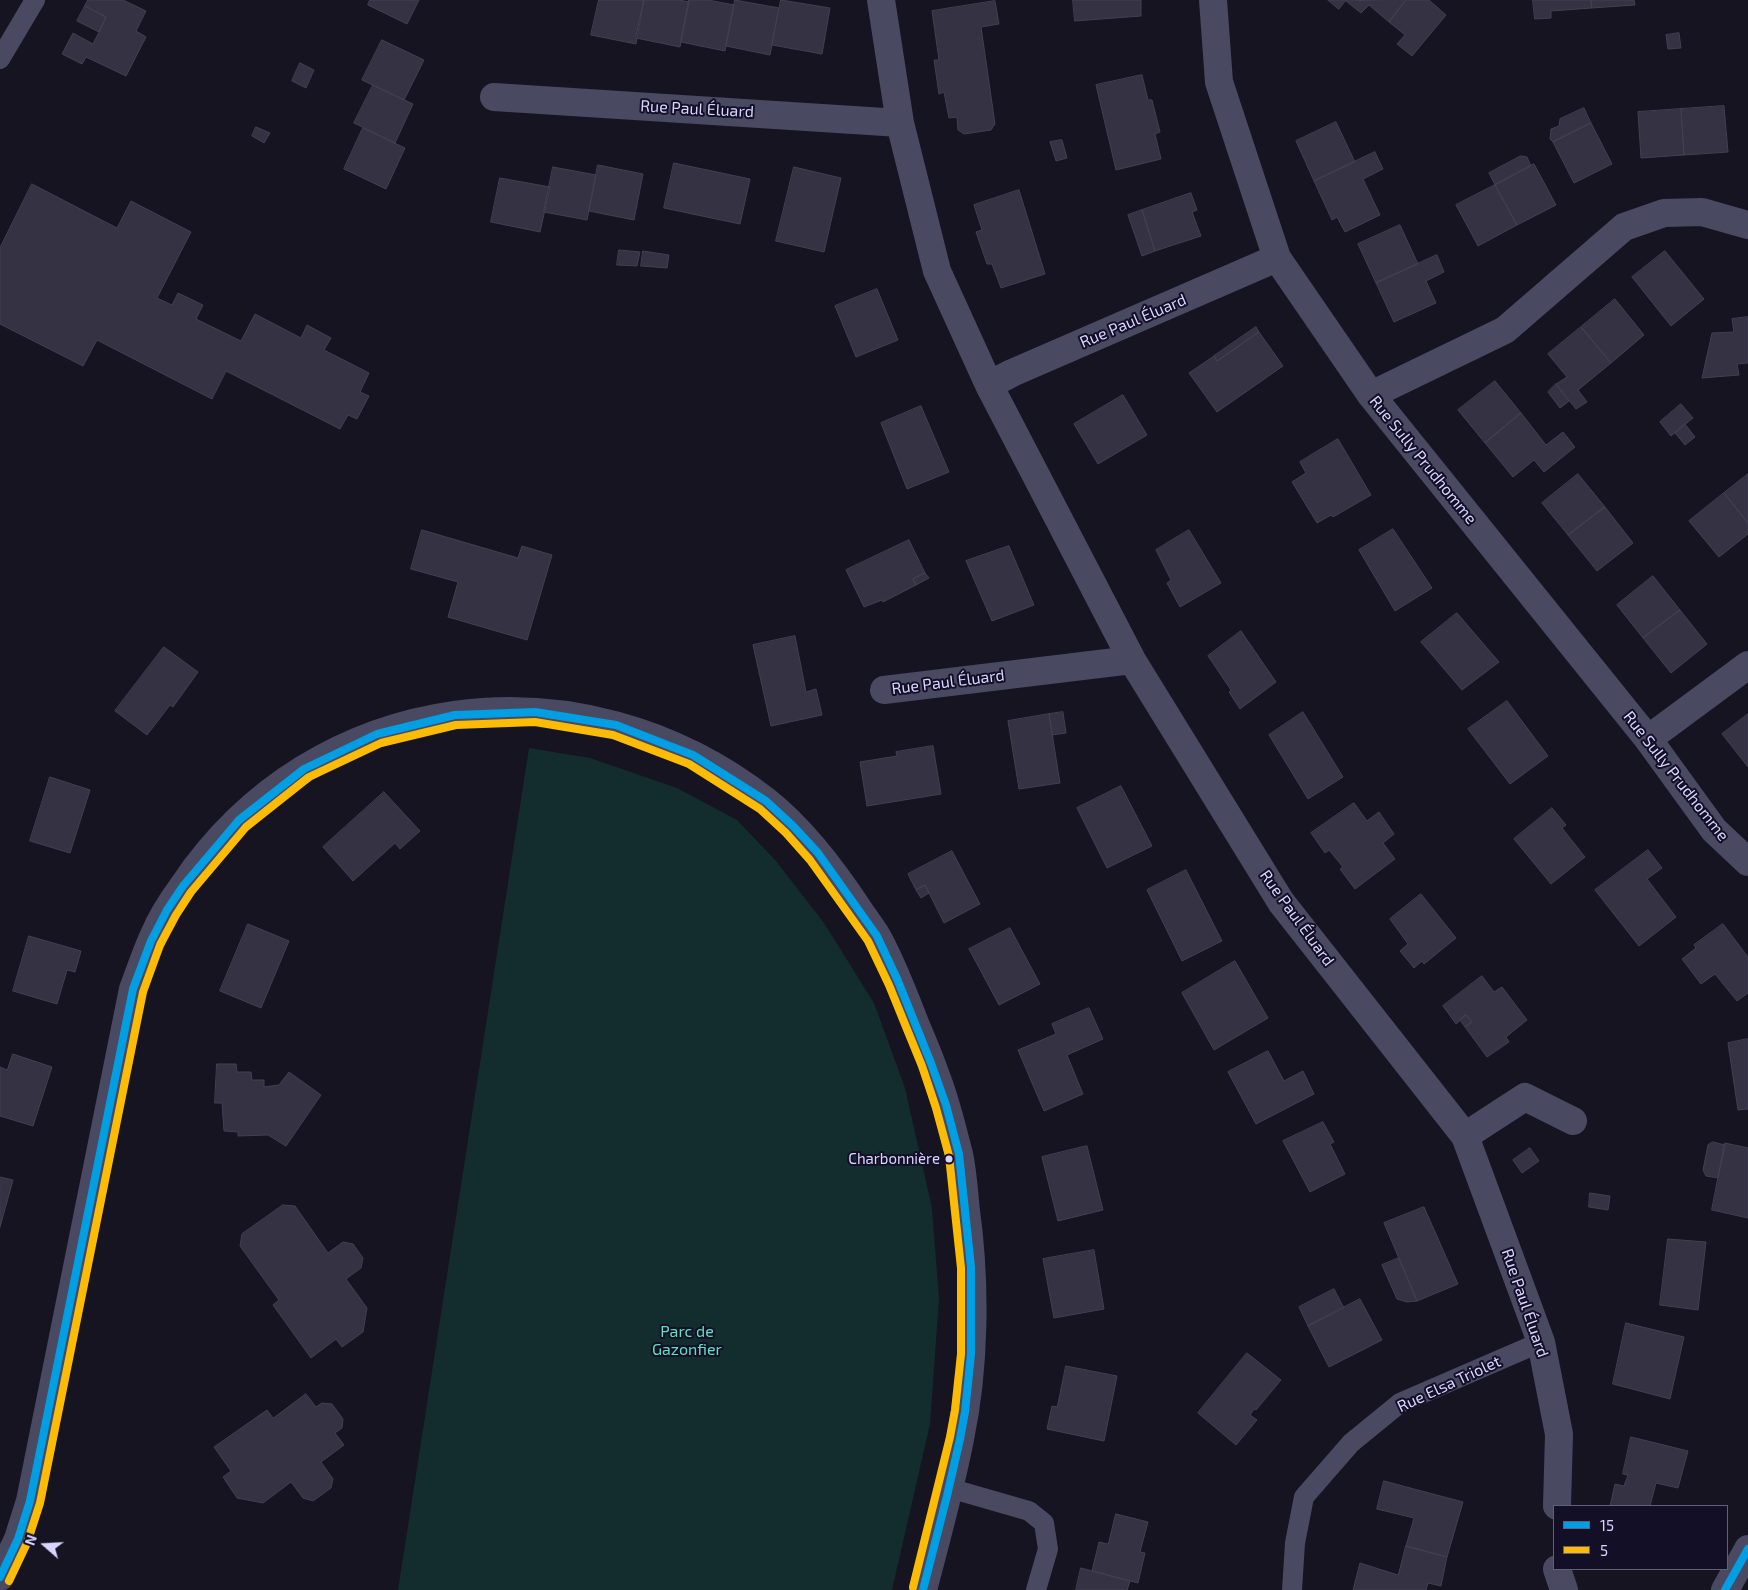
<!DOCTYPE html>
<meta charset="utf-8">
<style>
body{margin:0}
#map{position:relative;width:1748px;height:1590px;overflow:hidden;background:#161421;font-family:"Exo 2",sans-serif}
canvas{display:block}
.legend{position:absolute;left:1553px;top:1505px;width:175px;height:65px;box-sizing:border-box;background:#130f26;border:1px solid #625e7d;margin:0;padding:6px 9px;list-style:none;font-size:15px;color:#d9d4ff}
.legend li{display:flex;align-items:center;gap:10px;height:25px}
.legend b{width:25px;border:1px solid #625e7d}
.north{position:absolute;left:20px;top:1520px;width:50px;height:50px;-webkit-text-stroke:4px #130f26;paint-order:stroke;rotate:289deg;font-size:14px;font-weight:700;line-height:20px;text-align:center;color:#d9d4ff}
.north::after{content:'';display:block;margin:auto;width:18px;height:22px;background:#d9d4ff;clip-path:polygon(50% 0,100% 100%,50% 72%,0 100%)}
</style>
<div id="map">
<canvas width="1748" height="1590"></canvas>
<ul class="legend">
<li><b style="height:6px;background:#009fe3"></b>15</li>
<li><b style="height:6px;background:#fcbc06"></b>5</li>
</ul>
<div class="north">N</div>
</div>
<script>
const ctx = document.querySelector('canvas').getContext('2d');
ctx.lineJoin = 'round';
function paint(path, color) {
  ctx.fillStyle = color;
  ctx.fill(path, 'evenodd');
}
function strokePath(path, color, width, dash) {
  ctx.strokeStyle = color;
  ctx.lineWidth = width;
  ctx.lineCap = dash ? 'butt' : 'round';
  ctx.setLineDash(dash || []);
  ctx.stroke(path);
}
function drawText(font, color, halo, rows, align = 'center') {
  ctx.font = font + ' "Exo 2",sans-serif';
  ctx.lineWidth = 4;
  ctx.setLineDash([]);
  ctx.textBaseline = 'middle';
  ctx.strokeStyle = halo;
  ctx.fillStyle = color;
  for (const [text, x, y, turn = 0] of rows) {
    ctx.save();
    ctx.translate(x, y);
    ctx.rotate((+turn || 0) * Math.PI / 180);
    ctx.textAlign = isNaN(turn) ? turn : align;
    if (halo) ctx.strokeText(text, 0, 0);
    ctx.fillText(text, 0, 0);
    ctx.restore();
  }
}
paint(new Path2D(`
 M529,748l61,10 87,30 60,32 39,41 48,62 50,80 31,85 27,120 7,91 -9,125 -38,166h-494z`), '#132c2d');
const building = new Path2D(`
 M88,0h35l23,11 -10,20 10,6 -20,39 -40,-19 -4,7 -20,-10 11,-21 20,11 6,-12 7,-15 -21,-11z
 M370,0h49l-12,24 -39,-19z
 M599,0h45l-8,44 -45,-9z
 M644,0h35l10,2 -9,45 -44,-9z
 M689,0h19l26,5 -9,46 -44,-9z
 M735,0l44,8 -9,47 -44,-9z
 M781,0l49,8 -8,46 -50,-9z
 M1073,0h68v16l-66,5z
 M1328,0h18l-7,9z
 M1406,0h23l17,15 -34,41 -15,-12 8,-9 -16,-13z
 M1406,0l-17,22 -20,-17 -8,8 -15,-12z
 M1533,0h58l1,8 -41,3v7l-16,1z
 M1591,0h43l1,5 -43,3z
 M995,1l4,23 -18,3 14,97 -4,6 -27,4 -6,-4 -1,-13 -8,1 -5,-26 -5,2 -5,-34h5l-7,-49z
 M85,6l21,11 -7,15 -22,-11z
 M1679,33l2,15 -13,1 -2,-14z
 M382,40l42,20 -20,40 -42,-20z
 M300,63l14,7 -8,18 -14,-7z
 M1142,75l6,25h4l8,32 -5,2 6,25 -45,11 -20,-85z
 M373,85l40,19 -18,39 -41,-20z
 M1724,106l4,46 -44,3 -3,-46z
 M1584,108l7,15 -38,19 -3,-3 1,-10 8,-3 1,-7z
 M1681,109l3,46 -43,3 -3,-46z
 M1336,122l19,40 -41,19 -18,-40z
 M1591,123l21,41 -38,19 -21,-41z
 M256,127l14,6 -6,10 -12,-7z
 M363,128l42,20 -19,41 -42,-20z
 M1062,140l5,18 -11,3 -6,-19z
 M1375,152l8,17 -20,10 17,36 -35,17 -8,-15 -5,3 -18,-39z
 M1521,156l6,1 4,9 -36,19 -6,-12z
 M674,163l76,16 -10,45 -76,-16z
 M1534,164l22,41 -39,20 -22,-40z
 M598,165l45,9 -9,46 -45,-9z
 M553,167l43,8 -9,45 -43,-8z
 M794,167l47,11 -17,74 -48,-11z
 M500,178l50,9 -10,45 -49,-10z
 M32,184l85,44 14,-27 60,31 -34,66 15,7 6,-12 25,12 -7,14 45,22 14,-27 46,24 6,-13 24,13 -7,12 45,23 -9,19 9,4 -12,23 -9,-4 -8,14 -114,-58 -14,28 -115,-59 -14,26 -83,-42v-76z
 M1495,185l22,40 -39,21 -22,-41z
 M1019,190l26,84 -44,14 -9,-24h-5l-11,-32 6,-2 -8,-25z
 M1191,193l6,17 -5,2 9,24 -46,15 -13,-41z
 M1142,210l13,41 -13,5 -14,-41z
 M1400,225l18,39 -42,19 -18,-39z
 M619,250l21,2 -3,14 -20,-1z
 M643,251l26,4 -2,13 -26,-2z
 M1665,251l39,48 -33,27 -39,-49z
 M1437,255l7,17 -18,9 10,22 -42,19 -18,-39z
 M877,289l21,51 -42,17 -21,-51z
 M1615,299l29,36 -33,28 -30,-36z
 M1748,317v46l-11,1 2,11 -37,3 10,-45 22,-1 -2,-13z
 M1256,327l3,5 -42,29 -3,-5z
 M1581,327l30,36 -33,27 9,12 -11,7 -20,-25 11,-7 -19,-23z
 M1259,332l24,34 -66,46 -28,-39 25,-17 3,5z
 M1495,381l26,32 -36,30 -27,-33z
 M1556,384l13,17 -9,7 -12,-16z
 M1123,395l24,40 -49,29 -24,-40z
 M1681,404l12,14 -22,18 -11,-14z
 M921,406l28,66 -42,17 -26,-66z
 M1521,413l25,32 17,-13 12,15 -31,25 -10,-12 -21,17 -28,-34z
 M1685,424l10,13 -10,8 -10,-12z
 M1338,439l33,56 -38,22 -2,-2 -14,8 -25,-41 14,-9 -6,-11z
 M1578,474l27,33 -37,28 -26,-32z
 M1748,474v49l-24,-30z
 M1724,493l24,30v11l-29,23 -30,-36z
 M1605,507l28,36 -36,28 -29,-36z
 M1393,529l39,59 -37,23 -36,-61z
 M422,530l96,28 4,-12 30,9 -25,85 -79,-23 10,-35 -47,-13z
 M1189,530l32,53 -41,24 -13,-24 4,-3 -15,-30z
 M909,540l16,33 -12,6 3,6 -33,17 -1,-2 -18,7 -18,-37z
 M1009,546l25,59 -42,16 -26,-60z
 M925,573l4,5 -13,7 -3,-6z
 M1653,576l27,34 -37,28 -26,-33z
 M1680,610l27,34 -36,29 -28,-35z
 M1457,613l42,49 -37,28 -41,-48z
 M1241,631l35,51 -36,27 -11,-17 2,-2 -23,-34z
 M795,636l11,56 10,-3 6,26 -51,11 -18,-81z
 M164,647l34,25 -25,35 -3,-2 -23,30 -32,-24z
 M1507,701l41,55 -38,28 -42,-55z
 M1063,712l3,21 -14,2 -3,-21z
 M1303,712l40,65 -35,22 -39,-64z
 M1049,714l11,69 -41,6 -11,-68z
 M1748,714v53l-26,-33z
 M933,746l8,48 -74,12 -7,-44 37,-6 -1,-4z
 M50,777l40,13 -20,63 -40,-12z
 M1121,786l31,60 -45,22 -30,-60z
 M384,792l36,39 -20,18 -5,-6 -42,38 -30,-34z
 M1354,803l13,18 12,-9 15,22 -11,9 12,16 -40,30 -15,-20 3,-2 -14,-17 -4,3 -14,-20z
 M1552,808l14,17 -4,3 23,29 -34,27 -37,-45z
 M1648,850l14,18 -15,11 29,38 -37,29 -44,-56z
 M952,851l28,53 -36,19 -19,-38 -9,5 -8,-16z
 M1186,870l36,71 -40,20 -35,-71z
 M925,885l4,8 -8,5 -5,-8z
 M1421,894l35,44 -32,26 -2,-3 -8,7 -14,-17 8,-7 -18,-25z
 M248,924l41,17 -28,67 -41,-17z
 M1723,924l25,33v36l-11,8 -22,-27 -14,10 -19,-25 14,-11 -2,-3z
 M1010,928l30,56 -41,21 -30,-56z
 M29,936l52,15 -6,21 -8,-2 -10,34 -44,-13z
 M1235,961l33,57 -54,32 -32,-57z
 M1482,976l12,16 8,-5 25,33 -21,17 3,5 -22,15 -22,-30 7,-5 -6,-7 -10,9 -13,-18z
 M1089,1008l14,31 -36,16 16,39 -39,17 -26,-61 38,-16 -4,-10z
 M1466,1015l6,7 -7,5 -5,-7z
 M1748,1039v70l-10,1 -10,-67z
 M1268,1051l16,30 19,-10 11,23 -58,30 -28,-52z
 M13,1054l39,13 -19,59 -33,-10v-49l7,3z
 M217,1064h19l1,8h14l1,8h12v7l15,-2 10,-13 32,23 -35,51 -18,-11 -30,1v-4l-14,-1 -2,-28h-7z
 M1323,1122l11,20 -4,2 15,30 -35,18 -27,-51z
 M1713,1142l12,3 -7,33 -12,-2 -3,-6 5,-25z
 M1725,1143l23,5v70l-36,-8z
 M1087,1146l16,64 -45,11 -16,-64z
 M1530,1148l9,13 -17,12 -9,-13z
 M0,1177l13,3 -13,47z
 M1590,1193l20,3 -2,14 -19,-3z
 M283,1205l12,1 33,47 15,-11 10,2 10,14 -2,10 -15,11 21,29 -4,24 -21,15 -6,-8 -25,19 -38,-53 6,-5 -39,-54 2,-12z
 M1424,1207l34,77 -41,17 -33,-78z
 M1668,1239l38,3 -8,68 -38,-5z
 M1094,1250l10,59 -50,9 -11,-59z
 M1399,1258l18,43 -10,1 -10,-3 -15,-34z
 M1334,1289l10,19 -36,18 -9,-19z
 M1360,1299l22,41 -53,27 -21,-41z
 M1626,1323l58,14 -14,62 -57,-15z
 M1247,1353l34,27 -25,30 -2,-1 -4,6 7,5 -21,25 -38,-32z
 M1066,1366l51,10 -13,65 -57,-12 5,-23 5,1z
 M306,1394l10,13 6,-4 10,1 11,15 -1,9 -7,5 9,12 -23,17 12,17 -2,9 -18,13 -10,-3 -12,-16 -28,21 -26,-5 -14,-21 8,-6 -17,-24 53,-37 6,8z
 M1631,1437l57,14 -10,37 -22,-5 -6,23h-40l5,-22 9,2 4,-11 -5,-1z
 M1384,1481l79,21 -16,55 -41,-11 8,-28 -37,-9z
 M1116,1514l32,8 -8,30 5,1 -7,30 -46,-12 7,-29 9,2z
 M1406,1546l41,11 -6,29 -13,-3 -2,7h-73l7,-27 38,12z
 M1081,1568l49,13 -3,9h-51z`);
paint(building, '#343243');
strokePath(building, '#433f54', 1);
strokePath(new Path2D(`
 M0,59l35,-59
 M949,1488l80,23 15,12 4,26 -12,41
 M1292,1590l3,-47 9,-46 47,-54 49,-40 141,-61`), '#4a4962', 20);
strokePath(new Path2D(`
 M881,0l19,123 37,148 52,114 143,275 149,242 184,234 76,206 18,92 -2,72
 M1213,0l6,82 58,176 94,137 277,344 66,91 34,32
 M494,97l406,26
 M989,385l23,-12 265,-115
 M1371,395l134,-65 119,-103 40,-14 38,-1 46,13
 M884,690l248,-30
 M1648,739l100,-74
 M1465,1136l60,-39 48,24
 M1557,1569l7,21
 M0,1577l18,-38 12,-38 103,-512c7,-18 13,-37 21,-54 7,-17 18,-34 29,-49 133,-198 398,-230 583,-85 38,30 69,72 95,112 6,9 13,17 18,27 14,26 25,55 36,83 7,17 15,35 21,53 10,25 16,52 23,78 4,19 5,38 7,57 10,73 9,156 -6,228 -10,51 -24,101 -37,151
 M1725,1590l23,-41`), '#4a4962', 28);
strokePath(new Path2D(`
 M0,1577l18,-38 12,-38 103,-512 18,-48 16,-31 16,-24 56,-66 65,-51 73,-35 78,-19 80,-3 81,13 77,30 73,46 27,25 25,27 59,83 21,45 33,82 15,42 13,49 12,113v87l-6,58 -5,27 -13,57 -24,94
 M1725,1590l23,-41`), '#009fe3', 8);
strokePath(new Path2D(`
 M9,1581l18,-38 13,-40 103,-511 17,-47 16,-30 15,-23 55,-65 63,-50 72,-34 75,-18 79,-3 78,13 76,29 71,45 26,24 24,27 58,81 21,44 33,81 14,42 13,48 12,112v86l-6,56 -5,27 -37,150`), '#fcbc06', 8);
for (const [x, y, r, color] of [
 [949,1159,4.5,"#d9d4ff"]
]) {
  const dot = new Path2D();
  dot.arc(x, y, r, 0, 2 * Math.PI);
  ctx.fillStyle = color;
  ctx.fill(dot);
  strokePath(dot, '#130f26', 2);
}
drawText('15px', '#d9d4ff', '#130f26', [
 ["Charbonnière",940,1159]
], 'right');
drawText('16px', '#d9d4ff', '#130f26', [
 ["Rue Paul Éluard",697,109,3],
 ["Rue Paul Éluard",1133,321,-23],
 ["Rue Sully Prudhomme",1423,460,51],
 ["Rue Paul Éluard",948,682,-7],
 ["Rue Sully Prudhomme",1676,776,52],
 ["Rue Paul Éluard",1297,918,54],
 ["Rue Paul Éluard",1525,1303,71],
 ["Rue Elsa Triolet",1449,1384,-25]
]);
drawText('16px', '#5fe0c0', '#130f26', [
 ["Parc de",687,1332],
 ["Gazonfier",687,1350]
]);
</script>
